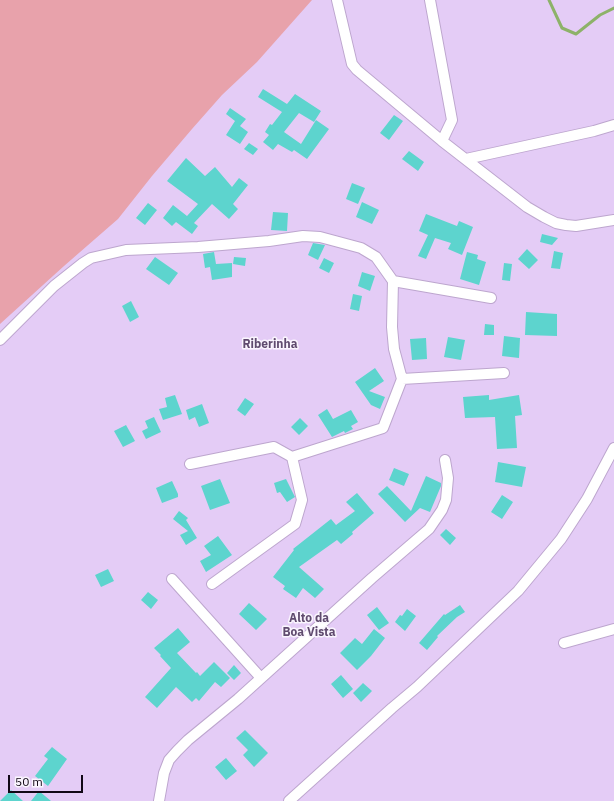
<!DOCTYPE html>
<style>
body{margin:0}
#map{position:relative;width:614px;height:801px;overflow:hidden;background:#e4ccf6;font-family:"IBM Plex Sans",sans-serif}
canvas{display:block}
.scale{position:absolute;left:8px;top:775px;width:75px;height:18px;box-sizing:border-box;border:2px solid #110816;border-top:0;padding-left:5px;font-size:12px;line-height:14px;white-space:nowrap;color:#110816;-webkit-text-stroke:3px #faf5fe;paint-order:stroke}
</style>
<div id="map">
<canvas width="614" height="801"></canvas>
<div class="scale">50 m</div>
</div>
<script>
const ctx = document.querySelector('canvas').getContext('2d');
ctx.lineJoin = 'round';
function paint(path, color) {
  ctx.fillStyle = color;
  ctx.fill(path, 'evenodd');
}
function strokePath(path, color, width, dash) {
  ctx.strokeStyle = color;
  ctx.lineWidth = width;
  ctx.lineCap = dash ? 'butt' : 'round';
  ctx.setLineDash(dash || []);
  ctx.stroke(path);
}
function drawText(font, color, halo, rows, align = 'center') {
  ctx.font = font + ' "IBM Plex Sans",sans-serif';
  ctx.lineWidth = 3;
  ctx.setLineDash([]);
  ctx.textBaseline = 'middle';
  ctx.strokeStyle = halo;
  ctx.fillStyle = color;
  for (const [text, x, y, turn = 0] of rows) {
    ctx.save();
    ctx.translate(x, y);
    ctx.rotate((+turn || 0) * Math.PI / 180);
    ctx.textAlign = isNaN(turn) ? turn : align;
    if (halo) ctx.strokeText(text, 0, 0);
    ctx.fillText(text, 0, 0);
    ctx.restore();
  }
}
paint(new Path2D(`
 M0,0h312l-55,62 -35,33 -30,34 -40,47 -34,43 -54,47 -64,58z`), '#e8a2ab');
strokePath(new Path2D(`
 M549,0l13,28 14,6 24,-19 14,-7`), '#8db269', 3);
paint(new Path2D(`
 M263,89l24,15 8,-10 26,17 -7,11 -15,-9 -15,19 17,12 15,-24 13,9 -22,30 -13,-9 -2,2 -14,-8 -5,6 -10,-8 6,-7 -4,-3 5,-8 2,1 10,-13 -24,-15z
 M230,108l16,11 -6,7 8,6 -8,12 -14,-9 9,-14 -9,-7z
 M394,115l9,6 -14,19 -9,-7z
 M249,143l9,6 -5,6 -9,-6z
 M409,151l15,11 -6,9 -16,-12z
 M186,158l19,18 10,-9 17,20 7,-9 9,7 -15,19 5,5 -9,10 -17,-15 -18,19 4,3 -6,8 -16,-12 -4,4 -9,-8 10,-13 14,11 11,-12 -31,-23z
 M352,183l13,5 -7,16 -12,-5z
 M362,202l17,8 -7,14 -16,-7z
 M148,203l9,7 -12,15 -9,-7z
 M273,212l15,1 -1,18 -16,-1z
 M426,214l31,12 2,-5 14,6 -11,28 -14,-6 3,-6 -16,-5 -9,21 -8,-3 10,-21 -9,-4z
 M542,234l16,4 -6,7 -12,-3z
 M313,243l12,2 -7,15 -10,-5z
 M527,249l11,11 -9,9 -11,-10z
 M554,251l9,2 -3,16 -9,-1z
 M214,252l2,12 16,-1v14l-20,3 -2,-13 -5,1 -2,-14z
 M467,252l11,3 -1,4 9,3 -7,23 -19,-6z
 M155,257l23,16 -9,12 -23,-16z
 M234,257l12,1 -1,8 -12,-2z
 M324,258l10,5 -5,10 -10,-5z
 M504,263l8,1 -2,17 -8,-1z
 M362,272l13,4 -5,15 -12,-5z
 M353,294l9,2 -3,15 -9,-2z
 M131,301l8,16 -9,5 -8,-16z
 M526,312l31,2v22l-32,-1z
 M485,324l9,1v10h-10z
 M504,336l16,2 -1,20 -17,-2z
 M448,337l17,3 -4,20 -17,-3z
 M426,338l1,21 -15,1 -2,-21z
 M375,368l9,13 -15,10 16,6 -5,12 -9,-4 -16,-23z
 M175,395l7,19 -19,6 -4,-11 8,-2 -2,-9z
 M489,395v5l30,-5 3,20 -7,1 2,32 -20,1 -2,-32 -30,1 -2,-21z
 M245,398l9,6 -9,12 -8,-6z
 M202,404l7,19 -10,4 -4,-10 -6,3 -3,-10z
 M327,409l6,10 18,-9 7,12 -7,4 2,3 -8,4 -1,-2 -12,6 -14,-22z
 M154,417l7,15 -15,7 -4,-8 6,-3 -3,-7z
 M300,418l8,8 -9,9 -8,-8z
 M126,425l9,16 -12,6 -9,-16z
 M498,462l28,5 -4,20 -27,-5z
 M394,468l15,6 -5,12 -15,-6z
 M426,476l15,7v3l-11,26 -10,-4 -15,14 -27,-28 9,-8 24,25z
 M220,479l10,24 -20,7 -9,-24z
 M286,479l9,18 -8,5 -7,-10 -3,1 -3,-10z
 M172,481l6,13v3l-16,6 -6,-15z
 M357,493l17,20 -22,19 1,2 -12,10 -4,-4 -38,27 25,22 -9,9 -12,-10 -7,10 -13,-9 2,-3 -12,-9 21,-27 -1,-1 38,-30 5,6 19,-14 -9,-9z
 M502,495l11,7 -11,17 -11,-7z
 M179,511l9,7 -2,2 11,18 -11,7 -6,-10 8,-4 -15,-12z
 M446,529l10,9 -6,7 -10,-10z
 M218,536l14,19 -26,17 -6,-11 11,-6 -7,-9z
 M108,569l6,12 -13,6 -6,-12z
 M148,592l10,8 -7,9 -10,-9z
 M249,603l18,16 -11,11 -17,-16z
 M460,605l5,7 -8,5 -20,19 1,1 -11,13 -8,-7 25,-29 1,1z
 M377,607l12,16 -10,7 -12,-15z
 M407,609l9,7 -11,15 -10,-9 5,-7 2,1z
 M178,628l12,14 -13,11 19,20 1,-1 3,4 14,-14 16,16 -9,9 -6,-5 -16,19 -3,-3 -4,4 -16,-15 -19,21 -12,-11 26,-29 -11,-12 1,-1 -7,-7z
 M374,629l11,9 -14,18 -14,14 -17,-17 15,-15 7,6z
 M234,665l7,8 -7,7 -7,-7z
 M341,675l12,14 -10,9 -12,-14z
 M363,683l9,8 -11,11 -8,-9z
 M245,730l23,23 -14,14 -11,-12 5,-5 -12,-12z
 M52,747l15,12 -19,27 -13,-10 13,-17 -4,-3z
 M226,758l11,13 -11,9 -11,-13z
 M11,790l12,11h-23z
 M39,791l12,10h-20z`), '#5dd4ce');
const street = new Path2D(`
 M337,0l15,64 5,6 85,71 85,66 17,10 12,6 10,2 10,1 38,-6
 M430,0l22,120 -10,21
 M466,159l128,-28 20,-6
 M393,281l98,17
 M0,340l54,-54 29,-23 8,-5 35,-8 72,-3 71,-6 34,-5 17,1 41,11 15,9 17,24 -1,46 2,22 8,30 -19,49 -91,29 10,43 -7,24 -83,60
 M402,379l102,-6
 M190,464l84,-17 18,10
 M172,579l89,99
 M564,643l50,-14
 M159,801l5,-28 5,-13 8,-9 11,-11 50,-41 134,-121 57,-49 13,-19 4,-10 2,-22 -3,-18
 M289,801l103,-93 25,-21 101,-96 43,-52 26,-40 27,-51`);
strokePath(street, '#bda6ce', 12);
strokePath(street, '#fff', 10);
drawText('bold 12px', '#604b6f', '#faf5fe', [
 ["Riberinha",270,345],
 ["Alto da",309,619],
 ["Boa Vista",309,633]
]);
</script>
